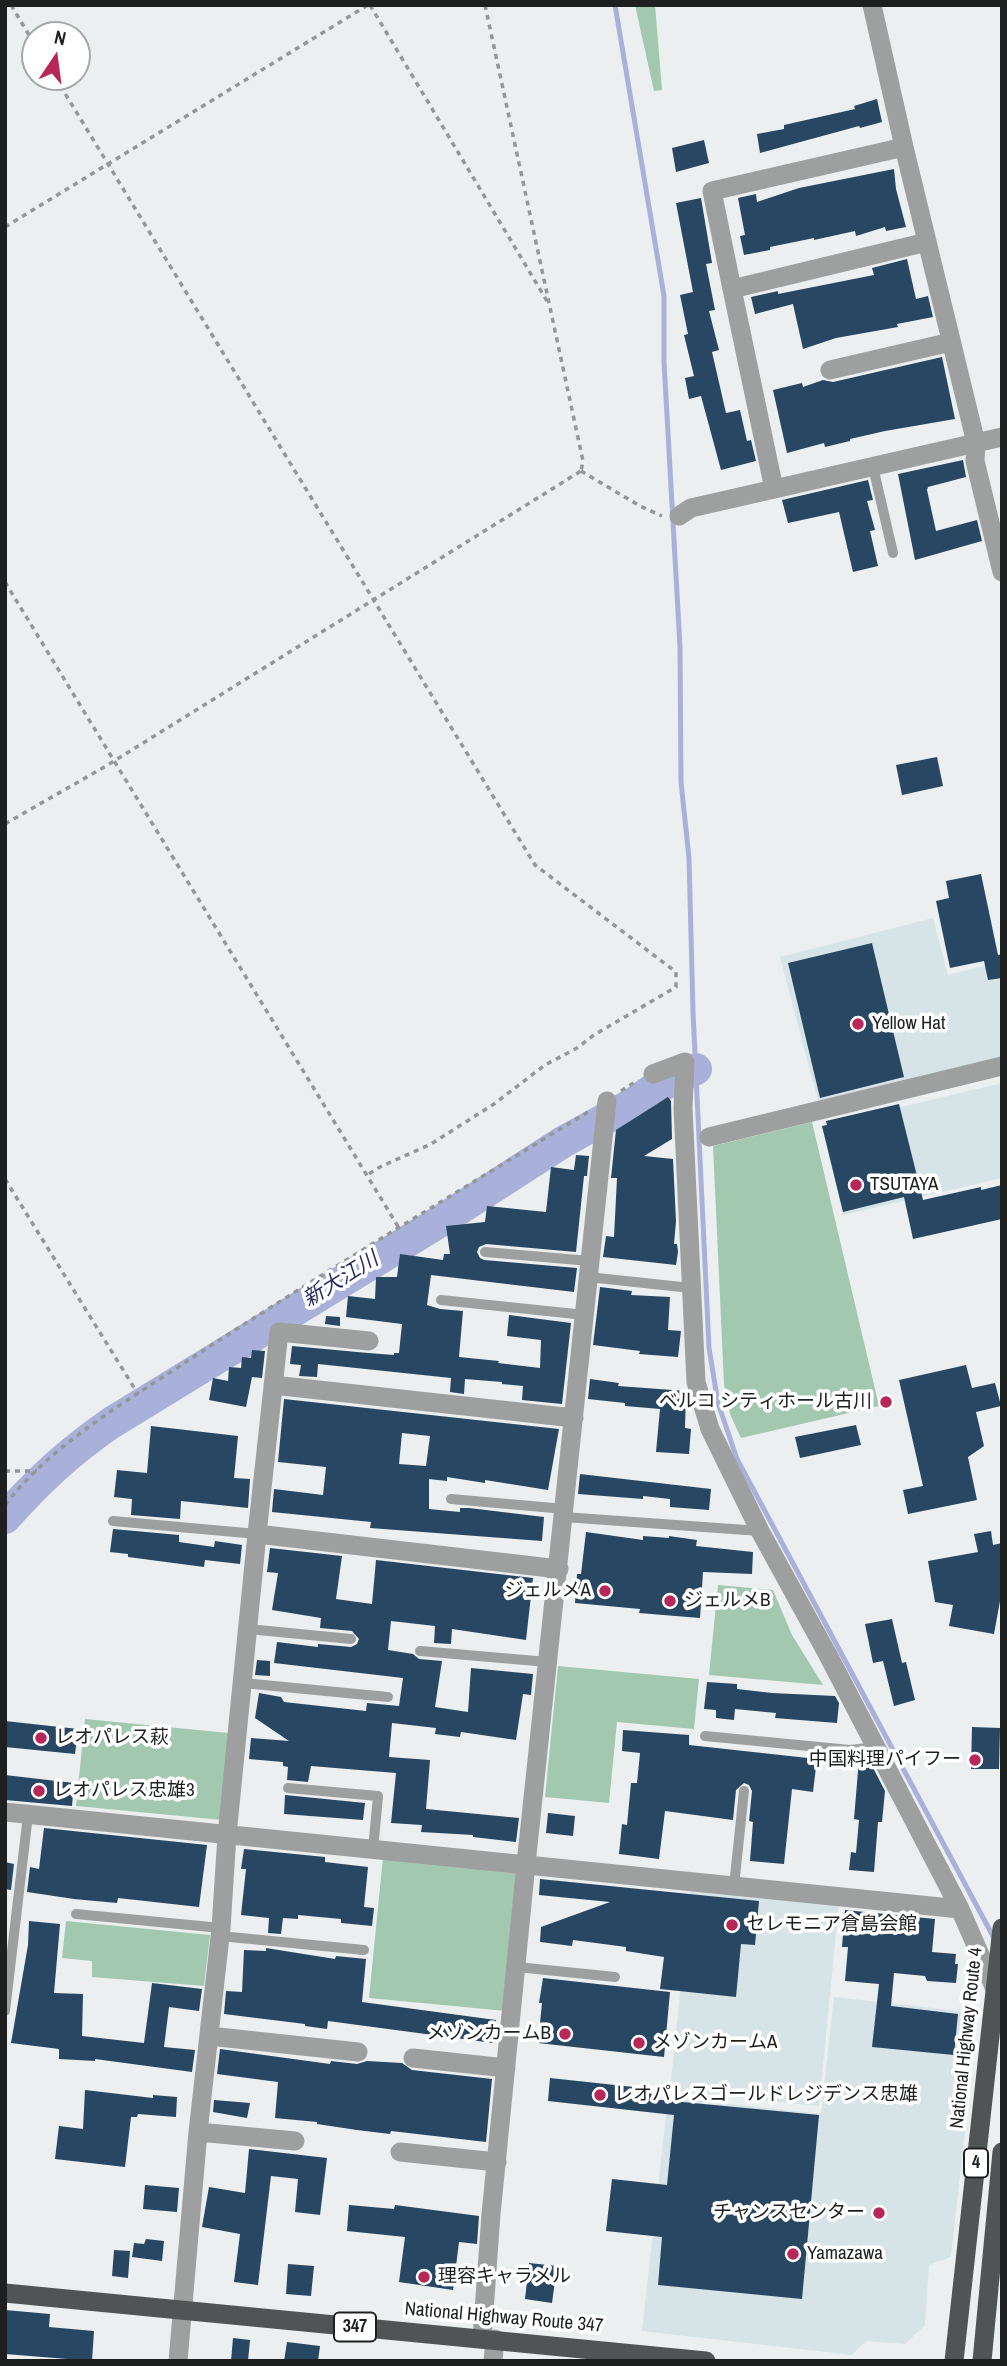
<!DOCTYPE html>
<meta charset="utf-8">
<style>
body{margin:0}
#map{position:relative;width:1007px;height:2366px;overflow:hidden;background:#ebeff0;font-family:"Archivo Narrow",sans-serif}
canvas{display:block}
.frame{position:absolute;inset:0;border:7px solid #1e2020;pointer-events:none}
.north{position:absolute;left:21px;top:21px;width:70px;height:70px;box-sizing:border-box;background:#fff;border:2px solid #a5a6a6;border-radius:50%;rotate:13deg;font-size:19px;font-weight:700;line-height:28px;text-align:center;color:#1e2020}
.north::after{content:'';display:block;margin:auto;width:24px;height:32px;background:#b72859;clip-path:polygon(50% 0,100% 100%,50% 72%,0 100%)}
</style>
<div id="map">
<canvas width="1007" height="2366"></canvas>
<div class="frame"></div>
<div class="north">N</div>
</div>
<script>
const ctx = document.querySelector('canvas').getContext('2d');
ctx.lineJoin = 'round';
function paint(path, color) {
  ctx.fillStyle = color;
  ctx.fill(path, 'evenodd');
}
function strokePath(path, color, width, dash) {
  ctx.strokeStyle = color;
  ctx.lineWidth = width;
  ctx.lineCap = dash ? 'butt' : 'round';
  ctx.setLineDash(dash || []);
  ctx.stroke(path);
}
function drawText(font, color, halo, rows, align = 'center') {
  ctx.font = font + ' "Archivo Narrow","Noto Sans JP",sans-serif';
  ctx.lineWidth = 7;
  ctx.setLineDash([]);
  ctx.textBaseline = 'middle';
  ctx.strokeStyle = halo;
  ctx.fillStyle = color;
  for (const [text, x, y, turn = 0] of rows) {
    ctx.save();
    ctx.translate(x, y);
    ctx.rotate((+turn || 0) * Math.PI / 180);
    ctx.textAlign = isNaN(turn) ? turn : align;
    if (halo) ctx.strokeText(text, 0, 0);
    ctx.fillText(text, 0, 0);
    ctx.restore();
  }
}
paint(new Path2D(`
 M933,918l15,57 54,-14v96l-183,48 -39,-148z
 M1002,1083v95l-159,37 -21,-89z
 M691,1887l148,15 -20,204 -149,-15z
 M834,1997l144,16 -27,244 -22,8 -4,60 -20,19 -39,-3 -14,14 -210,-24 26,-234 153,17z`), '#d6e3e7');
paint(new Path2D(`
 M635,5h20l7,85 -8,1z
 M812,1122l67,284 -138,32 -11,-24 -6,-30 -11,-238z
 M718,1585l55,5 19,45 31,50 -114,-10z
 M558,1666l141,13 -5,50 -77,-7 -8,81 -64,-6z
 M85,1719l144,14 -7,87 -146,-14z
 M383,1857l136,13 -13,141 -137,-13z
 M66,1921l144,14 -6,51 -112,-9v-16l-30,-3z`), '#a2c9b0');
strokePath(new Path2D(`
 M615,5l49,291v66l16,285 1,135 8,76 4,154 16,336 9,55 19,56 258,481`), '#a9b1da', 5);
strokePath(new Path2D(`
 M5,1518c35,-39 63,-65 106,-95l328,-201 124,-80 71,-39 18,-13 44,-21`), '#a9b1da', 32);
paint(new Path2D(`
 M877,99l5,23 -22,6 -1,-2 -99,27 -3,-19 27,-5v-4l71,-16 -1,-3z
 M704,140l5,23 -33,9 -4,-24z
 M894,169l2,20 10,38 -20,4 -1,-4 -29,9 -1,-5 -41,9v-2l-44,9v3l-26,5 -4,-19 5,-1 -7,-37 18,-4 1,8 42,-14z
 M701,198l11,65 -6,1 9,46 -6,1 10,39 -7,2 14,61 14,-3 7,31 4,-1 5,21 -35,9 -20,-74 -12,3 -4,-21 9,-2 -10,-41 4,-1 -8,-39 13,-3 -17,-89z
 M907,259l9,40 12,-3 5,21 -36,7 1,3 -62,11 -33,11 -10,-45 -38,10 -4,-17 27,-6v3l96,-19 -2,-7z
 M942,357l13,62 -70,12 -35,8v2l-25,6 -1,-4 -37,10 -14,-63 29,-7 1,4 20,-7 10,2z
 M963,460l3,17 -38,10 -1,3 9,41 41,-11 5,21 -67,19 -17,-86z
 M868,480l5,20 -6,1 8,29 -5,1 8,35 -25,6 -14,-60 -51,11 -6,-23z
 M937,757l6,29 -41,9 -6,-30z
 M981,874l17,81 4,-1v24l-14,2 -4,-19 -34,7 -14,-67 13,-3 -3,-17z
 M872,943l32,134 -84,21 -32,-135z
 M668,1097l3,4 1,38 -28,17 29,3 3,62 -2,23h3l1,8 -2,13 -73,-8 3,-21 8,1 3,-59h-6l5,-48z
 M899,1104l24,96 58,-13v3l21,-5v34l-89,20 -9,-42 -61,15 -21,-86 5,-1 -1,-4z
 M576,1155l13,1 -2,20h-3l-8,76 -90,-8 -7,3 -2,5 3,6 4,2 93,8 -3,24 -143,-17 -4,30 13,4 23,2 -4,46 40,4 -1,2 42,5 1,-28 -34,-4 2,-21 62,8 -9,81 -40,-4 1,-14 -21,-2v-2l-37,-3 -1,15 -14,-2 1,-14 -133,-14 -1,13 -18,-1 2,-11 -11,-1 2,-18 76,7 26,2v-2h5l3,-29 -56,-7 2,-21 27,3 1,-22h21l3,-23 43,6 1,-6h6l-4,-28 39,-4 2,-16 59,6 5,-45 23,3z
 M600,1287l32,4 -1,4 39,2 -2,33 13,1 -3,26 -39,-3 1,-3 -47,-6z
 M326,1316l14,1v9l-15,-2z
 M252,1350l13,1 -3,27 -10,-1 -6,30 -37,-7 4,-22 15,3 1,-14 12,1 1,-11 9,1z
 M966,1365l6,23 23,-5 6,23 -25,6 8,34 -16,11 9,43 -69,14 -5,-24 20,-4 -24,-106z
 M590,1379l29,4 -1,3 68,5 -1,37 6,1 -2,25 -33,-2 4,-43 -35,-3v-3l-37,-4z
 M284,1399l275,30 -11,61 -63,-10v3l-38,-6v4l-18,-2v30l31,3v-4h9l75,9 -2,24 -172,-13 1,-6 -99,-10 2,-23 49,6 3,-28 -48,-5zM402,1433l28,3 -4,30 -27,-2z
 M856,1425l5,20 -61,13 -5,-21z
 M151,1426l87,10 -4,42 16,1 -2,29 -67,-7 -1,18 -49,-4 1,-16 -18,-2 3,-27 30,3z
 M580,1474l131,15 -2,21 -39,-3v-8l-27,-3v3l-65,-5z
 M113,1529l66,6v7l35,5 1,-6 27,4 -2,19 -35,-4 -1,7 -76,-10v-3l-18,-2z
 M991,1531l2,14 9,-2v47l-8,44 -45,-8 4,-21 -18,-3 -7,-41 50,-9 -4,-18z
 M586,1532l57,8v-4l26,2v-2l28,4 -1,6 57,6 -1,22 -49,-2 -3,46 -61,-5 1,-4 -65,-6 2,-29h4z
 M270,1548l72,8 -6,43 36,5 4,-44 157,18 -7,62 -74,-11 -1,15 -17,-1 1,-17 -44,-5 -3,29 25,4 6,5 23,2 -7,46 33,5 3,-44 62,6 -2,21 -8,-1 -7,46 -55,-8 -1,5 -25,-3 1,-6 -44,-5 -3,34 41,3 -4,49 93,9 -3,24 -43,-5v-2l-52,-3 1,-7 -31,-2 5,-50 -85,-7 -3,16 -21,-2 1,-13 -5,-1v-4l-34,-3 2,-21 38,3 -34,-23 4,-25 22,4 3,5 82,9 1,-8 32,3 4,-28 -129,-15 3,-21 41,5v-3l33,3 6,-3 2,-5 -7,-8 -32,-3 1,-10 -49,-8 6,-37 -11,-1z
 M892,1619l10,44 4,-1 9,38 -21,6 -11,-45 -10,2 -8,-39z
 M257,1660l13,1v15l-15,-1z
 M707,1682l30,2v5l35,4 63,3 4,7 -2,20 -62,-5 1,-5 -41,-4 -1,11 -18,-2v-8l-12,-1z
 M5,1721l73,8 -3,25 -70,-7z
 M972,1727l28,1 -1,41h-28z
 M623,1730l66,5v10l128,14 -4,33 -21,-3 -8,75 -34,-3 3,-39 -4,-1 3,-30 -3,-6 -5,-2 -8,7 -3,30 -68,-9 -6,48 -40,-5 3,-30 5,1 4,-42h6l3,-30 -18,-2z
 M859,1759l10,1 16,31 -3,31h-4l-4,50 -25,-2 2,-18 5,1 3,-33 -5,-1z
 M5,1775l69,8 -2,23 -67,-6z
 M285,1795l80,8 -2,17 -79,-6z
 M548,1813l27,3 -2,20 -27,-3z
 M44,1828l163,17 -8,62 -81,-9 -1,5 -43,-4 -47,-7 3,-25 9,2z
 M244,1849l81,8v5l43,5 -4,40 10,1 -2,18 -31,-3v-4l-43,-4v4l-15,-1 -2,16 -13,-1 1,-15 -28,-3 5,-46h-5z
 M5,1862l9,2 -3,26 -6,-1z
 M540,1879l219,22 -4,44 -14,-1 -5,53 -76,-8 4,-32 -38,-6v-4l-53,-7 -1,6 -32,-4 1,-15 69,-25 -71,-7z
 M845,1910l90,9 -3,33 24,2 -1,10h3l-2,19 -29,-2 -2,-5 -31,-3 -3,33 67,8 -4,41 -82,-8 7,-63 -34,-3 3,-34h-6z
 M29,1921l31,3 -6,69 29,1 -1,42 62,7 8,-60 50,6 -3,22 -30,-4 -5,40 31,3 -3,22 -97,-13v2l-36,-2v-10l-48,-6 17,-98z
 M266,1948l69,11 1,-3 30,3 -4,43 134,18 -3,23 -165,-22 -1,8 -22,-3v-2l-81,-10 2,-23 16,1 2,-42 22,1z
 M543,1978l127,14 -6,65 -126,-14 4,-40h-3z
 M220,2049l110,15 1,-3 26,3 10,-3 35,2 10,7 80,9 -6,63 -95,-11 -1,3 -33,-4 -40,-6v-2l-42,-4 3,-36 -61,-8z
 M550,2078l102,11 -1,10 168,16 -17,184 -144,-14 4,-48 -56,-6 6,-52 55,6 7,-70 -126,-14z
 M85,2090l68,8v-3l24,2 -1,20 -38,-3 -1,3h-6l-6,50 -70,-8 4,-33 24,3z
 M214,2100l36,3 -3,15 -34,-6z
 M249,2149l78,9 -7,57 -25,-3 3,-33 -27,-3 -13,109 -24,-3 6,-48 -38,-7 7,-40 36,6z
 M145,2185l34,3 -2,24 -34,-3z
 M349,2205l45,4 1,-4 84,11 -2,28 -18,-2 -6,48 -54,-8 6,-45 -58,-6z
 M146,2239l18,2 -2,20 -30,-4 2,-14 10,1z
 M114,2250l16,1 -2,27 -16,-2z
 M529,2263l28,3 -5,37 -27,-4z
 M288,2264l26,2 -3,30 -25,-2z
 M5,2310l45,4 -1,13 45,4 -2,30 -87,-7z
 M233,2338l17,2 -2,21h-17z
 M287,2342l33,4 -2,15h-34z`), '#284762');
strokePath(new Path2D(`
 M11,5l24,40
 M370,5l177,296
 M485,5l98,456 -2,10
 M55,77l480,788 141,107v15l-82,48 -17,13 -32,17 -51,39 -63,40 -51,23 -13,8
 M5,227l363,-222
 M581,471l59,35 22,10
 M5,582l394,646
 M5,824l101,-58 475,-295
 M621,1091l17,-11
 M5,1179l133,215
 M5,1471h32
 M5,1505c49,-63 121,-103 187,-147 130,-85 264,-165 396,-246`), '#949797', 3.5, [5, 5]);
strokePath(new Path2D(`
 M873,467l20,86
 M485,1252l105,9
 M588,1277l103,11
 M441,1300l144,15
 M451,1499l114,10
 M564,1517l196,14
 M113,1521l144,13
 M248,1629l103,10
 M420,1651l128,11
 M243,1683l145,14
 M705,1736l145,14 26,-3
 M288,1788l90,8 -5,54
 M734,1886l10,-95
 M76,1914l145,14
 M220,1936l144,14
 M517,1967l98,10
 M5,2011l23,-196`), '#9e9f9f', 10);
strokePath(new Path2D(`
 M872,5l32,142 72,296 -1,18 27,111
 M904,147l-192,44 20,98 195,-47
 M732,289l42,200
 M830,370l121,-28
 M679,516l12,-8 311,-71
 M653,1074l32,-12 -2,46 13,274 14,47 50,102 68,124 132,254
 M709,1137l293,-71
 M273,1385l301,33
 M257,1534l302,35
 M5,1812l955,97 35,80
 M209,2036l149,16
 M413,2058l93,10
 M295,2141l-97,-9 23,-204 6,-93 30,-301 22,-202 90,9
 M400,2152l97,10
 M482,2339l9,-125 35,-350 81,-763
 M178,2361l20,-229
 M493,2361l2,-22`), '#9e9f9f', 19);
strokePath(new Path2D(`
 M5,2293l701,68
 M954,2361l48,-433
 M982,2361l20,-209`), '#505454', 19);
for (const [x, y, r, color] of [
 [858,1024,7,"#b72859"],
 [856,1185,7,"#b72859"],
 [886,1402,7,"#b72859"],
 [605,1591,7,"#b72859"],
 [670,1601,7,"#b72859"],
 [41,1738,7,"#b72859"],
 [975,1760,7,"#b72859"],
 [39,1791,7,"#b72859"],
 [732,1925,7,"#b72859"],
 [565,2034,7,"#b72859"],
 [639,2043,7,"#b72859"],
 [600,2095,7,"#b72859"],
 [879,2213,7,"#b72859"],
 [793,2254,7,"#b72859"],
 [424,2277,7,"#b72859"]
]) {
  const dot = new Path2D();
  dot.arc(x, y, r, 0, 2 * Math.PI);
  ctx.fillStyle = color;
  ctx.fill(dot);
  strokePath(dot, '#fff', 2.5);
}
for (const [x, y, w] of [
 [976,2163,24],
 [355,2327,42]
]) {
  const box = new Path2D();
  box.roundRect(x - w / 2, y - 14.5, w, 29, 5);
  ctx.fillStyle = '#fff';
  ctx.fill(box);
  strokePath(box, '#1e2020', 2);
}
drawText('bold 18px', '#1e2020', null, [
 ["4",976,2163],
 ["347",355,2327]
]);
drawText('19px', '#1e2020', '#fff', [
 ["Yellow Hat",872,1024],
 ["TSUTAYA",870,1185],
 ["ベルコ シティホール古川",872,1402,"right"],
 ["ジェルメA",591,1591,"right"],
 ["ジェルメB",684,1601],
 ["レオパレス萩",55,1738],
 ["中国料理パイフー",961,1760,"right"],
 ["レオパレス忠雄3",53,1791],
 ["セレモニア倉島会館",746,1925],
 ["メゾンカームB",551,2034,"right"],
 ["メゾンカームA",653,2043],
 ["レオパレスゴールドレジデンス忠雄",614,2095],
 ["チャンスセンター",865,2213,"right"],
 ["Yamazawa",807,2254],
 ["理容キャラメル",438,2277]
], 'left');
drawText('19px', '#1e2020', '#fff', [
 ["National Highway Route 4",967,2038,-84],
 ["National Highway Route 347",504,2318,5]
]);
drawText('italic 21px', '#292d60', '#fff', [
 ["新大江川",341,1280,-32]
]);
</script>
